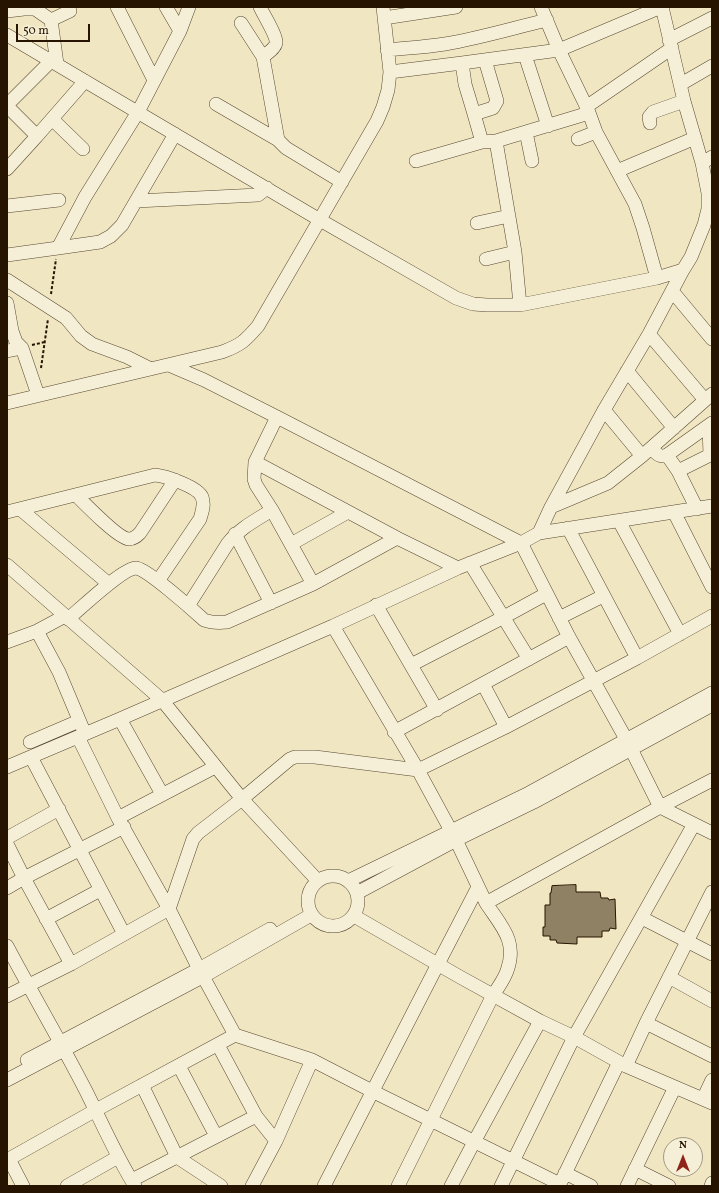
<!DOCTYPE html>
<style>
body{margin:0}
#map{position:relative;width:719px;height:1193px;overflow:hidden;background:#f0e6c1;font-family:Vollkorn,serif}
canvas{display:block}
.frame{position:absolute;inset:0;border:8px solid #261400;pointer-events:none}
.north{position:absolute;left:663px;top:1137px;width:40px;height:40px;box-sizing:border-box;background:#f5efd7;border:1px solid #a29781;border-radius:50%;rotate:0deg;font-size:11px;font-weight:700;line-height:16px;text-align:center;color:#261400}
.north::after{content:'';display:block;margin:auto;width:14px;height:18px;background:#8f2418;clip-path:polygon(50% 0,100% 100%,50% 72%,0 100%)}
.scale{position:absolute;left:16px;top:24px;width:74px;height:18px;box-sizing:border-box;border:2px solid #261400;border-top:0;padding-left:5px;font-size:12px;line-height:14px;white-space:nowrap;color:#261400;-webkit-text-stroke:3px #f5efd7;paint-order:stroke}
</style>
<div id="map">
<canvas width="719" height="1193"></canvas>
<div class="frame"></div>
<div class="north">N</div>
<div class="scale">50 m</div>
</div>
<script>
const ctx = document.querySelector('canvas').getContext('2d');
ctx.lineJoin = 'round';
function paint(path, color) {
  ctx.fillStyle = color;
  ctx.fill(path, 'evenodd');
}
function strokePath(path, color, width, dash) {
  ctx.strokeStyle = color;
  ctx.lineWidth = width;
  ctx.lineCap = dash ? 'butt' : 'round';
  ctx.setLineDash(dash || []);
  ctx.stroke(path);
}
const building = new Path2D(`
 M576,885v7h24l1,6h7l1,2 6,-1 1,30 -6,-1 -1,3h-7v6h-25v7l-20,-1 -1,-3h-6v-4h-7v-9h2v-22h5v-12h1l1,-7z`);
paint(building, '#8f8164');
strokePath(building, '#261400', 1);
const minor = new Path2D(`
 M117,7l37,73
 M166,7l14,24
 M541,7l18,43 29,60 8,22 39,72 8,24 14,50
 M7,11l17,-2h11l16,11 19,-9 -2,-4
 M384,18l72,-11
 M51,20l6,44
 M241,23l22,34
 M7,35l313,185 136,78 17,6 14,1h33l137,-27 26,-8
 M669,40l43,-22
 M387,50c20,-2 39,-3 58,-6 35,-6 68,-16 102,-24
 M525,55l23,71
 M462,63l3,21 9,30 19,-6 4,-7 -12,-41
 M390,72l72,-9 97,-13 102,-43
 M681,84l31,-18
 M216,104l62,36 -15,-83c4,-4 12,-8 13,-14 1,-7 -13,-29 -16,-36
 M7,105l44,-44
 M7,106l30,30 48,-55
 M586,107l86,-59
 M474,114l8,28
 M52,119l31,30
 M650,123l-1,-6 4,-5 31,-11
 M526,132l6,29
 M578,139l18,-7
 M278,140l8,8 56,34
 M496,141l19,111 5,53
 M416,161l66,-19 14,-1 93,-28
 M702,163l10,-6
 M7,169l30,-33
 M617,171l78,-33
 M136,201l122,-6 9,-7
 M7,206l52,-6
 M477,223l32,-7
 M58,248l42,-6 11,-6 11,-11 53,-91
 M7,255l51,-7 27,-51 53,-85 42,-81 9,-24
 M486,259l29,-7
 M7,280l59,38 15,18 11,8 35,13 24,12
 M672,291l40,48
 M7,303l5,28 4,11 6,6 16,47
 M649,334l56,66
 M7,351l15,-3
 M169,365l35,15 73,37 244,126 48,94 57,102 34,68 52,26
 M627,371l47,57
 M7,403l215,-51c19,-7 23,-11 36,-26l119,-205 6,-14 5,-17 2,-18 -7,-65
 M604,410l38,46
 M277,417l-22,45 -1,17 2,6 16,25 41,74 84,-46 61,30
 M709,426l1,29
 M651,448c5,5 8,10 16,7l11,16 19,38
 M667,455l45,-32
 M255,462l142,76
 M678,471l32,-16h2
 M76,495c9,9 43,44 53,44 5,0 8,-3 11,-6l35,-53
 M551,507l57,-24 34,-27 70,-62
 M20,509l89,75
 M7,512l148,-37c11,1 43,12 47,22 3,8 0,15 -2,22l-42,62
 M674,512l38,75
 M619,521l61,113
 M568,528l69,130
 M539,533l12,-26 53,-97 45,-76 34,-64 8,-13 13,-32 4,-16v-16l-6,-30 -18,-62 -22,-94
 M235,534l36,69
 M291,544l57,-32
 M470,563l59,96
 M7,565l155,135 80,99 76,82
 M376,605l61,105
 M188,606l40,-63c12,-15 28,-23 44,-33
 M559,618l44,-22
 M68,619c12,-10 55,-51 68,-51 11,1 57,42 68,52 8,3 14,3 23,2l86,-38
 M333,626l85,144 38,70 30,63 174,-96 52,-27
 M37,631l28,-15
 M7,642l30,-11 22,41 26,62
 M411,665l93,-48 42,-23
 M483,684l23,43
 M120,719l42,75
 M394,732l175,-95
 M78,737l40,81 51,91 30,60 36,66 77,25 60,31 188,93
 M30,742l49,-21
 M31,757l93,177
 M7,767l113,-48 213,-93 125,-58 63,-25 18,-10 173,-27
 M118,818l97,-51
 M7,838l52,-29
 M7,844l17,34 -17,10
 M308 901a25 25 0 1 1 50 0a25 25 0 1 1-50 0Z
 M348,881l181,-88 183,-100
 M357,893l99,-53 78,-38 178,-97
 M354,916l106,61 80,44 34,16 52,29 86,37
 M642,918l70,36
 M46,919l54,-29
 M7,946c26,49 54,96 79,145 16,32 30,65 49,95
 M71,964l-47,-86 100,-51
 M669,977l43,24
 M7,996l64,-32 98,-55 24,-70 5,-6 44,-34 48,-40 5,-2h20l103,13 88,-43 131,-69 75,-42
 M646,1023l66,33
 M218,1045l38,71
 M27,1060l172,-91 71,-40
 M179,1066l37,70
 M626,1066l20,-43 66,-131
 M7,1080l197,-104 107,-61
 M142,1085l35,72 44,29
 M703,1099l9,-19
 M9,1159l14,27
 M7,1160l89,-50 139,-75
 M635,1169l34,17
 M565,1173l26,13
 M132,1180l124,-64 20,25
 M67,1186l51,-29
 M252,1186l24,-45 36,-81
 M324,1186l114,-222 40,-77
 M398,1186l95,-191c5,-7 11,-16 14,-24 11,-30 -6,-45 -21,-68
 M451,1186l23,-44 66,-121
 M501,1186l73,-149 120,-213
 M559,1186l60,-124
 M627,1186l48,-99
 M711,1186l1,-3`);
strokePath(minor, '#584830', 14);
strokePath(new Path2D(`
 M51,294l5,-35
 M32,345l13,-3
 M41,368l7,-49`), '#261400', 2, [3, 2]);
strokePath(minor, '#f5efd7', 13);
</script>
